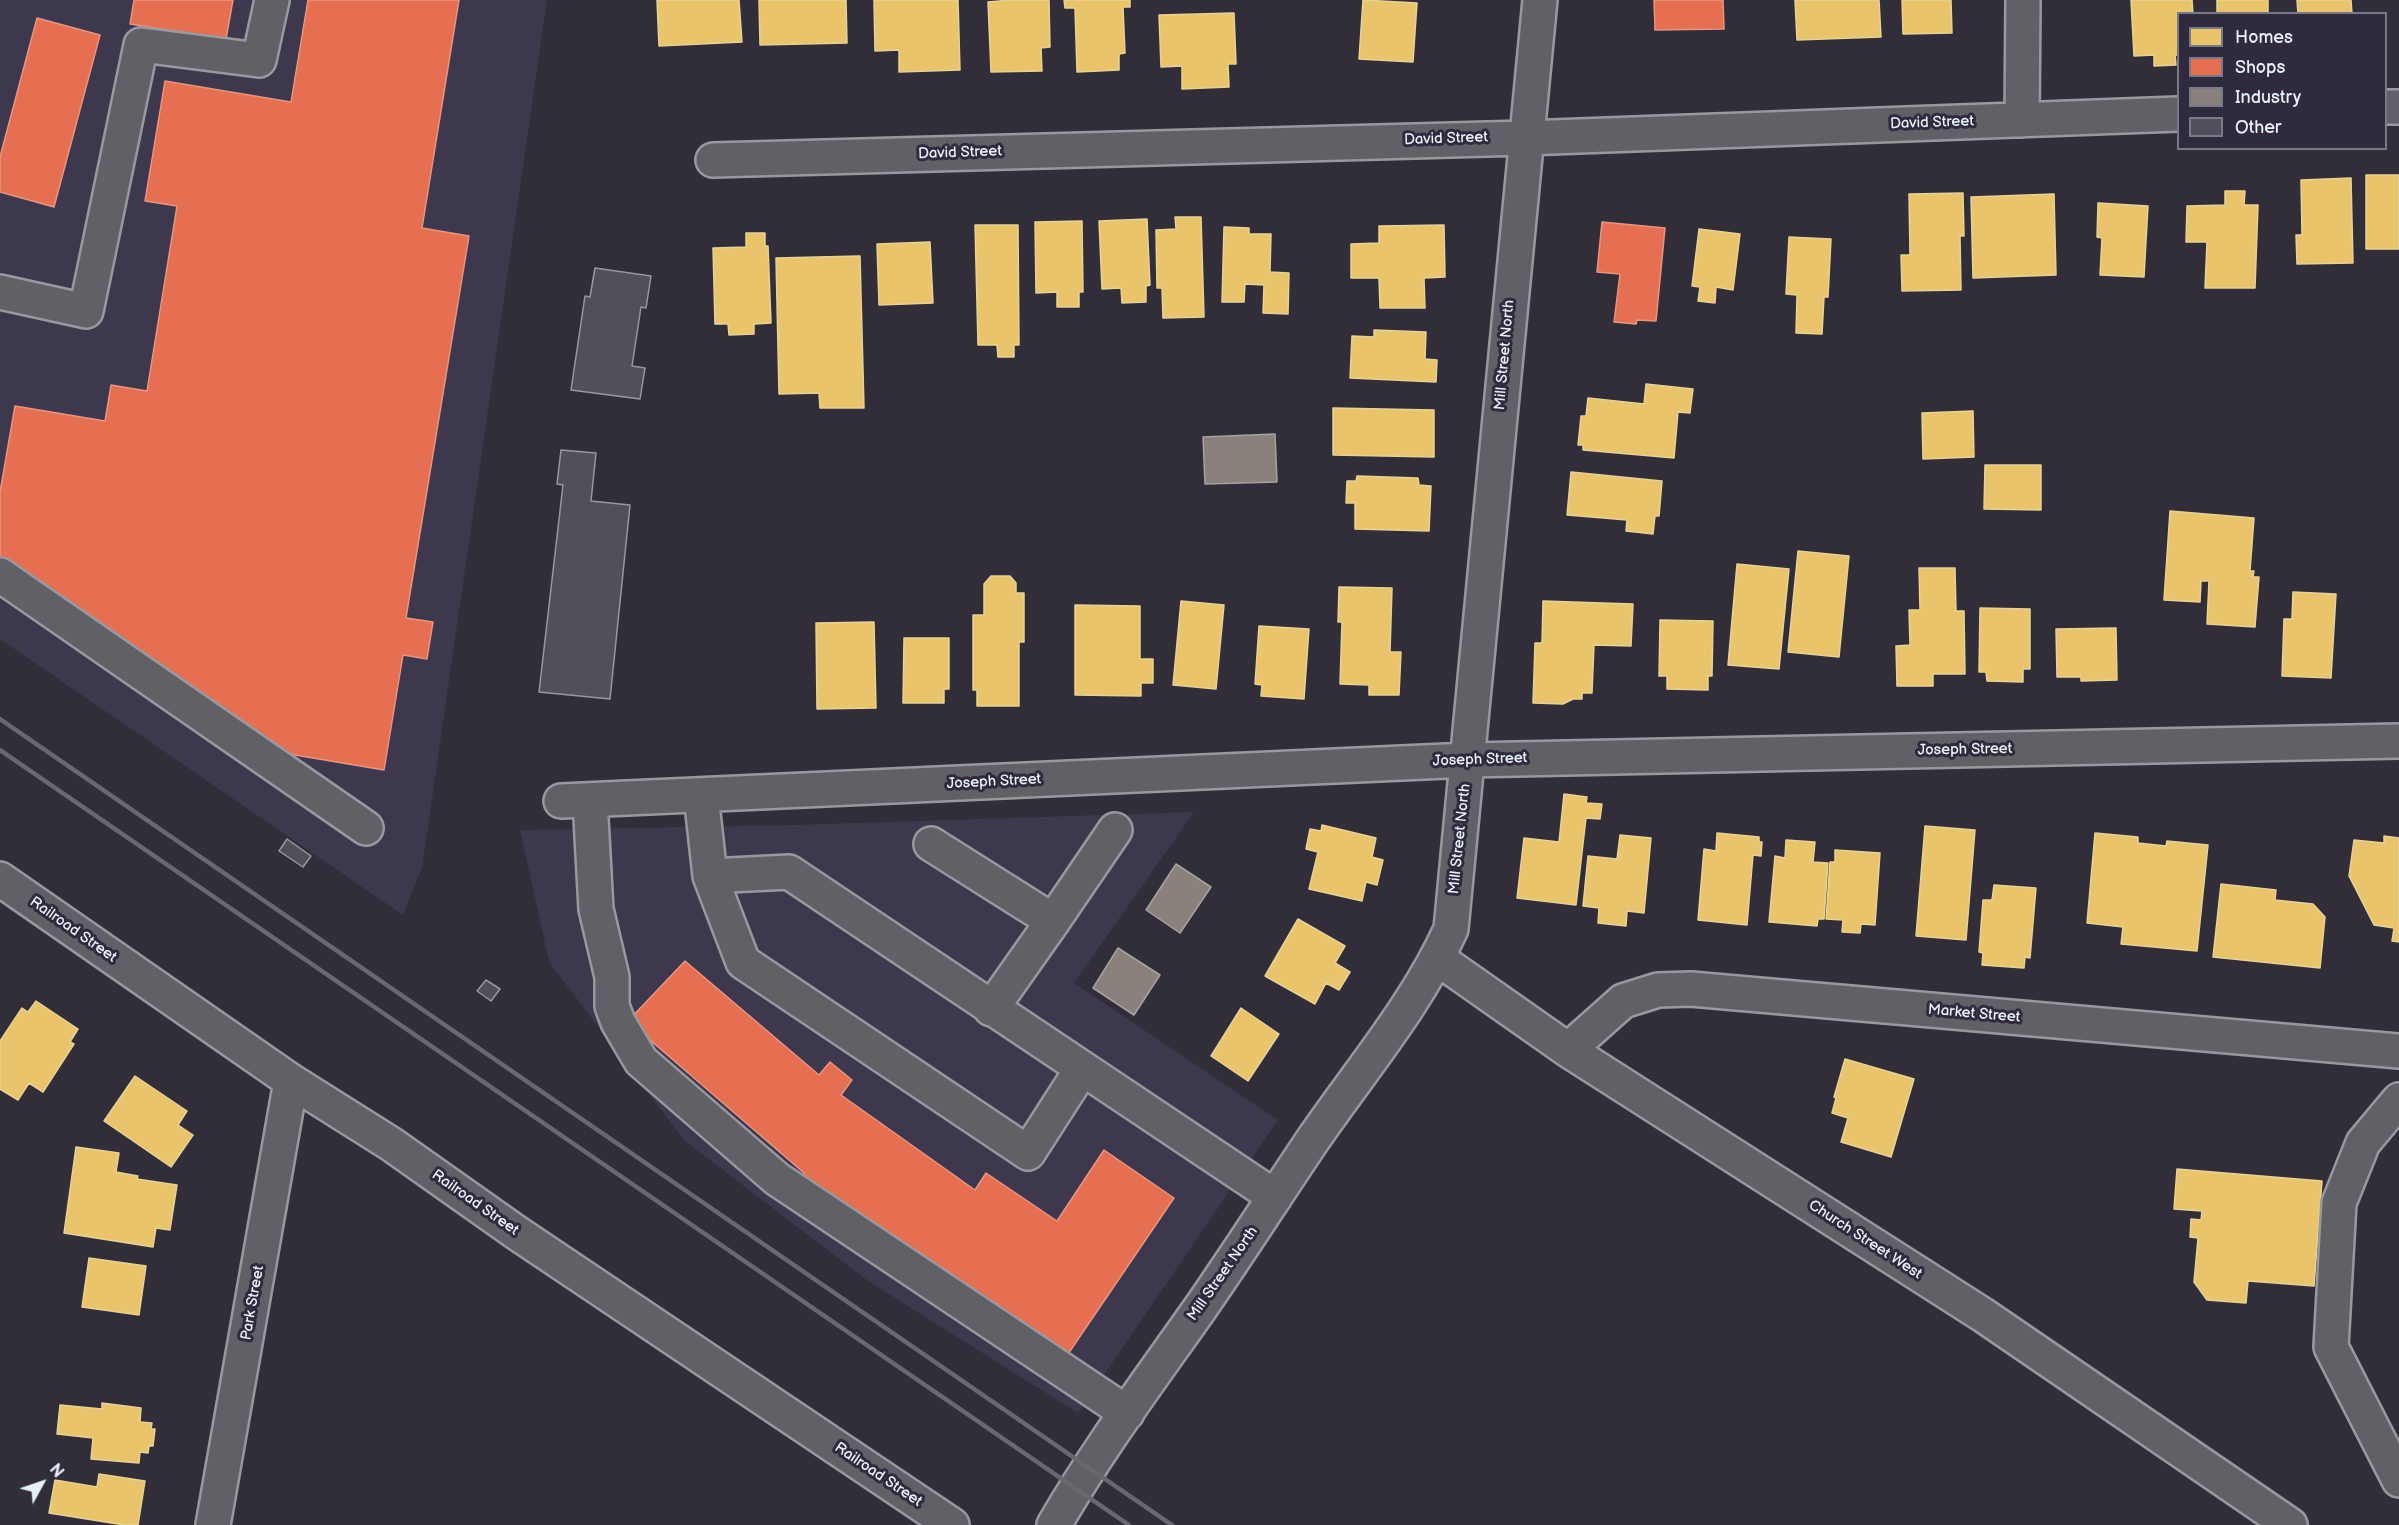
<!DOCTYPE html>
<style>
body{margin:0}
#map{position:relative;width:2399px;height:1525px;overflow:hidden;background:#312e39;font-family:"Balsamiq Sans",sans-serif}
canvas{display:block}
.legend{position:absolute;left:2177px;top:12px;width:210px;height:138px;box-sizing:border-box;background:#2f2a3d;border:2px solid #797a88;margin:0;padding:8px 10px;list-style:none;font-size:18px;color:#e8f1f8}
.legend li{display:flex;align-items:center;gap:12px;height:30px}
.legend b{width:30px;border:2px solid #797a88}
.north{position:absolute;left:12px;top:1453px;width:60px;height:60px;-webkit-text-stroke:4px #2f2a3d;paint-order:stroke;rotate:50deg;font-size:16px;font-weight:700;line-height:24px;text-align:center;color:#e8f1f8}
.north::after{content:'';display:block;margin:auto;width:21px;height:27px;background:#e8f1f8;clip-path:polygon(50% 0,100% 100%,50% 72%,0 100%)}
</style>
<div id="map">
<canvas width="2399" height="1525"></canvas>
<ul class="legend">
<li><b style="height:16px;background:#e9c46a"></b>Homes</li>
<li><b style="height:16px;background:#e76f51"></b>Shops</li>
<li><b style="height:16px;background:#8a817c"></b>Industry</li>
<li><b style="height:16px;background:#514f59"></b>Other</li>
</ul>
<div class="north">N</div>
</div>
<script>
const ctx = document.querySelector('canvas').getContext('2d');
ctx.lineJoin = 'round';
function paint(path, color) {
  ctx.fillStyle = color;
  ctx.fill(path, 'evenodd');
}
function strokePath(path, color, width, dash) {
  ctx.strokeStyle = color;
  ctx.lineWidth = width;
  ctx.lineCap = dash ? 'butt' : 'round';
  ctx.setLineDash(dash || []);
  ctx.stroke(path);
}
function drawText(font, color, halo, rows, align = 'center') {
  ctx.font = font + ' "Balsamiq Sans",sans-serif';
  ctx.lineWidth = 6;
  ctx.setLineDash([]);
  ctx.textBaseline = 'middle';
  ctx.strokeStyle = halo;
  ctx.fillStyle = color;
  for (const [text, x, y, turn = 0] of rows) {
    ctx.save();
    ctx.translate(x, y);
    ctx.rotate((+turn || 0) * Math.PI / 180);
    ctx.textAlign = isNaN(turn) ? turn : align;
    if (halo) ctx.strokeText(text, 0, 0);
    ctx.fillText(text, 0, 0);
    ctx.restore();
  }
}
paint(new Path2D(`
 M0,0h547l-125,868 -19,47 -403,-276z
 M1194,812l-120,171 204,137 -200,293 -210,-132 -183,-140 -136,-179 -29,-132 274,-5z`), '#3d384d');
const homes = new Path2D(`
 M657,0h82l3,42 -83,4z
 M759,0h87l1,43 -87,2z
 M874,0h84l2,70 -61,2v-22l-24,1z
 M1011,0h38l1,47 -9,1 1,23 -51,1 -3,-70z
 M1064,0h66v7h-7l2,46 -6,1v16l-42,2 -2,-64h-10z
 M1363,0l54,3 -4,59 -54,-3z
 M1795,0h84l2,37 -84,3z
 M1902,0h49l1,33 -49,1z
 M2131,0h61l1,14h-15v41h-3l1,10 -22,1v-11l-20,1z
 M2217,0h51v14h-51z
 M2297,0h54l1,14h-54z
 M1234,13l2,51h-8l1,23 -47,2v-23l-21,1 -2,-52z
 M2366,175h33v74h-33z
 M2351,178l2,85 -56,1 -1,-29h6l-1,-55z
 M2225,191h20l-1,14h14l-3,83h-50l2,-46h-21l1,-36 38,-1z
 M1963,193l1,43h-4l1,54 -59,1 -1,-36h9l-1,-61z
 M2054,194l2,81 -83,3 -2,-81z
 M2098,203l50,3 -4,71 -44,-2 2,-37 -5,-1z
 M1175,217h26l3,100 -41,1 -1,-30h-5l-1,-58 20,-1z
 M1147,219l3,66 -4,1v16l-24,1 -1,-15 -19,1 -3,-68z
 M1082,221l1,71h-4v15h-22v-15l-21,1 -1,-71z
 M975,225h43l1,120h-5v12h-16l-1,-12h-19z
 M1444,225l1,52 -21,1 1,30h-45l-1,-30h-28v-34l28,-1v-17z
 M1224,227l25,1v6h22l-1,38 19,1 -1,41 -25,-1 1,-28 -19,-1 -1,18h-22z
 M1699,229l41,5 -7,56 -17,-3 -1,16 -17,-2 2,-14 -8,-1z
 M746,233h19v13h3l3,77 -17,1v10l-25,1 -1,-11h-13l-2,-76 33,-1z
 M1789,237l42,2 -3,58h-4l-2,37 -26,-1 1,-38 -11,-1z
 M930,242l3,61 -54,2 -2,-61z
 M860,256l4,152h-44l-1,-15 -40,1 -3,-136z
 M1374,330l52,2 -1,27 12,1 -1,22 -86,-4 2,-42 22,1z
 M1646,384l47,5 -3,24 -12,-1 -4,46 -91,-8v-5h-5l3,-29h5l2,-18 56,6z
 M1333,408l101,2v47l-101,-2z
 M1973,411l1,46 -51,2 -1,-46z
 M1985,465h56v45l-57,-1z
 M1571,472l91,9 -3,35h-4l-2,18 -27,-3 1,-11 -60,-5z
 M1357,476l61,2 1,7 12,1 -2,45 -74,-2v-26h-9l1,-22h9z
 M2170,511l84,7 -4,53h4l-1,6h6l-4,50 -48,-3 2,-43h-8l-1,21 -36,-2z
 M1798,551l51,5 -10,101 -51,-5z
 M1737,564l52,5 -10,100 -51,-4z
 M1919,568h36l1,43h8l1,63h-32v12h-36l-1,-40 14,-1 -1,-35h11z
 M991,576h19l6,7v10h8v49h-5v64h-42v-16h-4v-75h11v-31z
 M1339,587l53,1 -2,64h11l-2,43h-30v-10l-29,-1 2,-62h-4z
 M2293,592l43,2 -5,84 -49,-2 2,-57h8z
 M1181,601l43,4 -8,84 -43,-4z
 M1543,601l90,3 -2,42 -37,-1 -2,48h-10v6h-9l-10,5 -30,-1 2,-60h7z
 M1075,605l65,1v53h13v24h-12v13l-66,-1z
 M1980,608l50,1v60h-7v13l-36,-1 -1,-9h-7z
 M1660,620l53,1 -1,55h-4v14l-41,-1v-13h-8z
 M874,622l2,86 -59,1 -1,-86z
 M1259,626l50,3 -5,70 -43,-3 1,-11 -7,-1z
 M2116,628l1,52 -36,1v-4h-24l-1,-48z
 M904,638h45v51h-5v14h-41z
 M1564,794l23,3 -1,6 16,1 -2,15 -14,-1 -10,87 -59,-7 7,-60 35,4z
 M1322,825l54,13 -4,19 11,3 -6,25 -11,-3 -4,19 -53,-12 9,-37 -12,-3 4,-20 11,2z
 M1925,826l50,4 -9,110 -50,-4z
 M1717,833l42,4v5h3l-1,14 -8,-1 -6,70 -49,-5 6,-71 12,2z
 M2095,833l43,4v6l28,3 1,-5 41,4 -11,106 -76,-7 2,-17 -36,-4z
 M1620,835l31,3 -7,75 -17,-2 -1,15 -28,-3 1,-15 -16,-2 5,-50 29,3z
 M2384,836l15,2v104l-7,-1 2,-13 -20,-3 -25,-49 5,-36 30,3z
 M1786,840l29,2 -2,20 15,1 -4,56h-6l-1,7 -48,-4 6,-66 10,2z
 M1835,850l45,3 -5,72 -14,-1 -1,9 -18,-1 1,-12 -17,-1 4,-57h5z
 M2221,884l55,6 -1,10 38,4 12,13 -5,51 -107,-11z
 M1994,885l42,3 -6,70 -5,-1 -1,11 -42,-3 1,-12 -4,-1 4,-52h9z
 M1298,919l47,27 -10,17 15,9 -11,18 -13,-7 -11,21 -50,-28z
 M36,1001l42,28 -8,13 4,2 -31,48 -14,-9 -11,17 -18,-11v-48l22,-33 6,4z
 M1241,1008l38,26 -31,47 -37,-25z
 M1845,1059l69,20 -23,78 -50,-15 7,-24 -16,-5 4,-15 -2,-1z
 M135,1076l52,35 -9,14 15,10 -22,32 -67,-46z
 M76,1147l43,6 -3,19 22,4 -1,3 40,6 -7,45 -14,-2 -3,19 -89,-14z
 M2177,1169l145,12 -8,105 -66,-5 -2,22 -39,-3 -13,-18 4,-44 -8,-1 1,-18 10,1 1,-9 -28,-2z
 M89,1258l57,8 -7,49 -57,-8z
 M102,1403l39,5 -1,14 12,1 -1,6h4l-2,17h-4l-1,7 -8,-1 -1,11 -48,-4 2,-21 -36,-4 3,-29 42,4z
 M99,1474l46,7 -7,44h-14l-75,-12 6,-33 42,7z`);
paint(homes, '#e9c46a');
strokePath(homes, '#e9d295', 1.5);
const shops = new Path2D(`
 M134,0h99l-7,39 -96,-15z
 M308,0h151l-37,228 47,8 -63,382 27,4 -6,37 -24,-4 -19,115 -95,-16 -289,-190v-72l15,-86 90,15 6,-36 36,6 30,-185 -32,-5 20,-120 126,21z
 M1654,0h69l1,29 -69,1z
 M37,18l63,17 -46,172 -54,-15v-35z
 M1602,222l63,6 -9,93 -19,-1 -1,4 -22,-2 6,-48 -23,-2z
 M685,961l134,114 11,-13 22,18 -11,15 134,95 11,-17 71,48 47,-71 70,48 -106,156 -265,-179 1,-2 -176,-152z`);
paint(shops, '#e76f51');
strokePath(shops, '#e79683', 1.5);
const industry = new Path2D(`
 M1275,434l2,48 -72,2 -2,-47z
 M1176,864l35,23 -31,46 -34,-23z
 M1118,948l42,27 -26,40 -41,-27z`);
paint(industry, '#8a817c');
strokePath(industry, '#a6a3a1', 1.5);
const building = new Path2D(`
 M595,268l56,8 -5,32 -5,-1 -9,59 13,2 -5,31 -69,-9 14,-94 5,1z
 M561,450l35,3 -5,48 39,4 -20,194 -71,-7 24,-207 -6,-1z
 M287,839l24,17 -8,11 -24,-16z
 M486,980l14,9 -9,12 -14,-10z`);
paint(building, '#514f59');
strokePath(building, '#98999f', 1.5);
const minor = new Path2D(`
 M2386,107h13
 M2022,120l1,-120
 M713,160l812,-22 653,-24
 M0,292l86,19 55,-266 118,15 13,-60
 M0,575l366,253
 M701,795l9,81 79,-4 486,325
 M590,800l6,109 16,68v29l6,16 23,39 136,118 350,234
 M561,801l907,-41 931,-19
 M931,844l122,77 -62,88
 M710,876l33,86 285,191 54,-84
 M0,879l291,202 100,63 126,89 435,292
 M1053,921l62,-91
 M1437,958l131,92 415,265 307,210
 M1568,1050l55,-49 35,-11 33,-1 708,62
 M2399,1100l-36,43 -24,60 -8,144 68,133
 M213,1525l78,-444
 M1054,1525c44,-76 97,-147 147,-218 38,-55 74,-111 111,-166 48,-70 104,-135 139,-212l89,-929`);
strokePath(minor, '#98999f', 38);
strokePath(minor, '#606067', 33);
strokePath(new Path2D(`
 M0,719l1172,806
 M0,750l1129,775`), '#68686f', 4.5);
drawText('15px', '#e8f1f8', '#2f2a3d', [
 ["David Street",1932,123,-2],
 ["David Street",1446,139,-2],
 ["David Street",960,153,-2],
 ["Mill Street North",1505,355,-85],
 ["Joseph Street",1965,750,-1],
 ["Joseph Street",1480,760,-2],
 ["Joseph Street",994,782,-3],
 ["Mill Street North",1460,839,-84],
 ["Railroad Street",73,930,35],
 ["Market Street",1974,1014,5],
 ["Railroad Street",475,1203,35],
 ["Church Street West",1865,1240,33],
 ["Mill Street North",1223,1274,-55],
 ["Park Street",253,1303,-80],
 ["Railroad Street",878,1475,34]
]);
</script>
